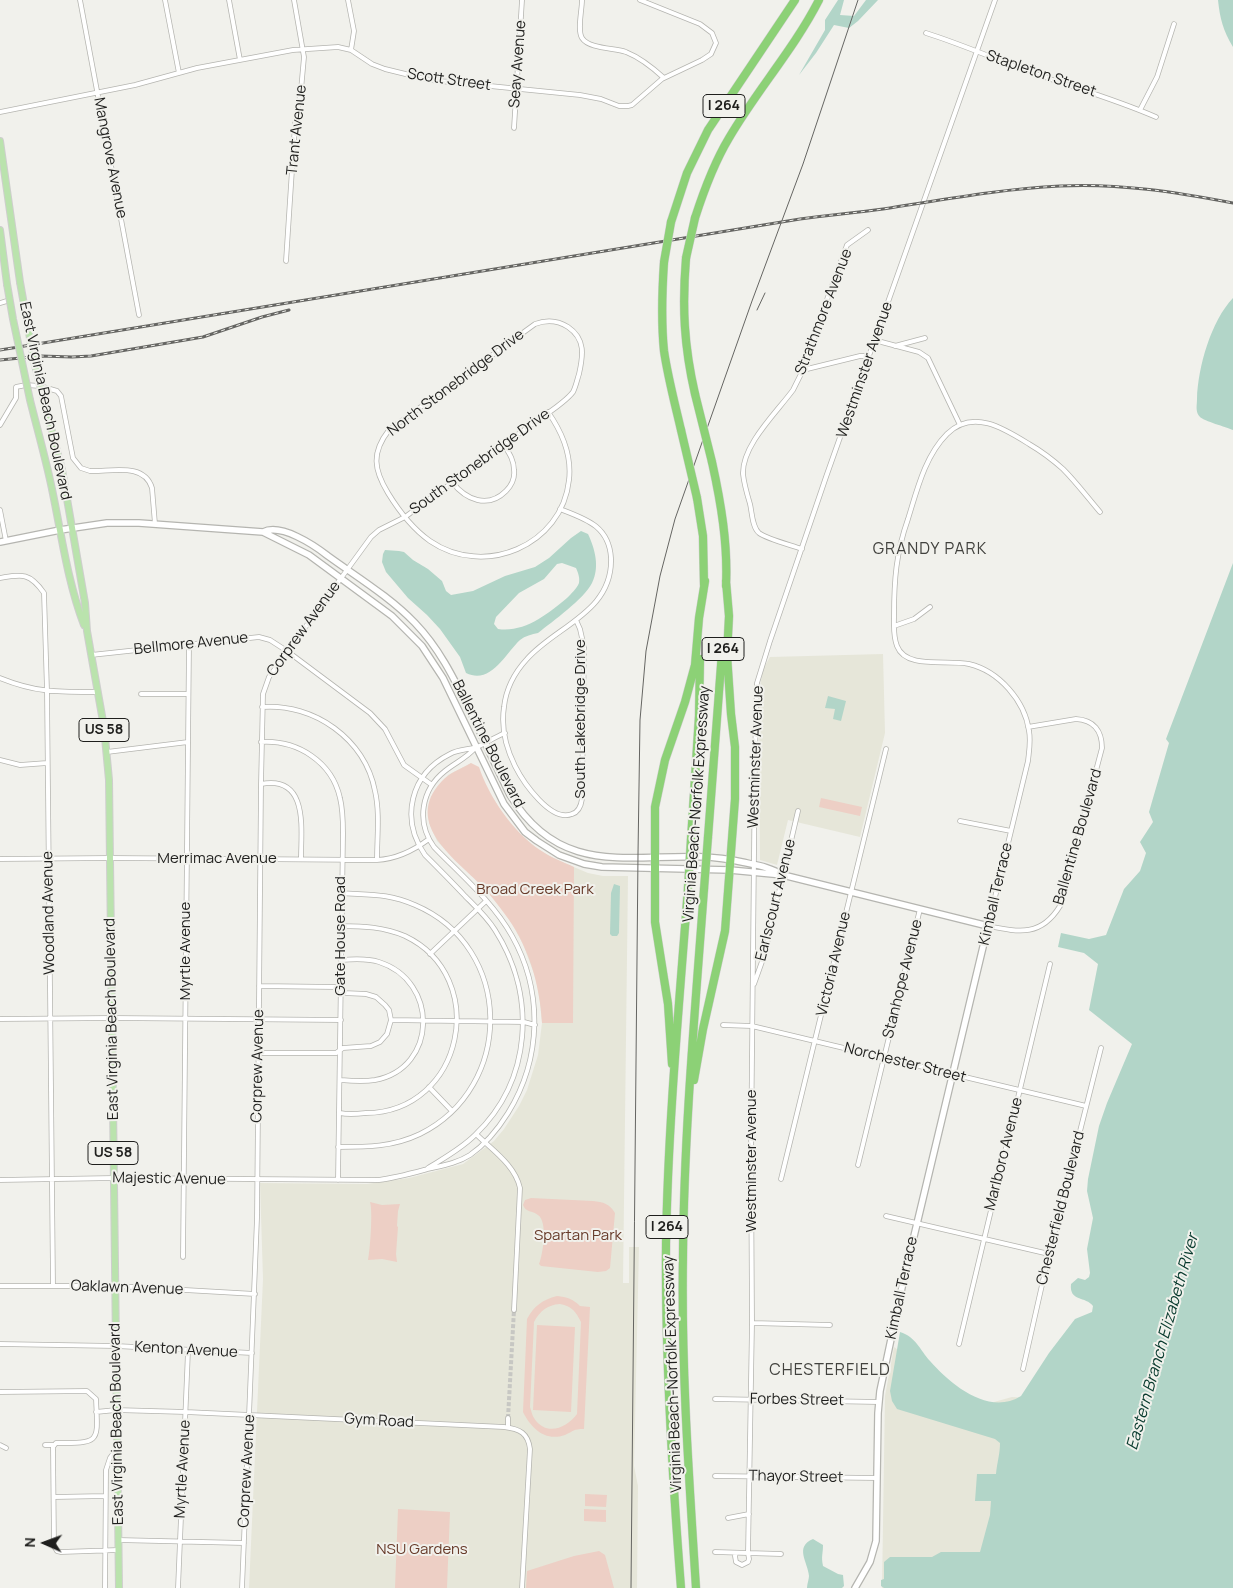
<!DOCTYPE html>
<style>
body{margin:0}
#map{position:relative;width:1233px;height:1588px;overflow:hidden;background:#f1f1ec;font-family:Manrope,sans-serif}
canvas{display:block}
.north{position:absolute;left:20px;top:1518px;width:50px;height:50px;-webkit-text-stroke:4px #f1f1ec;paint-order:stroke;rotate:272deg;font-size:14px;font-weight:700;line-height:20px;text-align:center;color:#1f1f1d}
.north::after{content:'';display:block;margin:auto;width:18px;height:22px;background:#1f1f1d;clip-path:polygon(50% 0,100% 100%,50% 72%,0 100%)}
</style>
<div id="map">
<canvas width="1233" height="1588"></canvas>
<div class="north">N</div>
</div>
<script>
const ctx = document.querySelector('canvas').getContext('2d');
ctx.lineJoin = 'round';
function paint(path, color) {
  ctx.fillStyle = color;
  ctx.fill(path, 'evenodd');
}
function strokePath(path, color, width, dash) {
  ctx.strokeStyle = color;
  ctx.lineWidth = width;
  ctx.lineCap = dash ? 'butt' : 'round';
  ctx.setLineDash(dash || []);
  ctx.stroke(path);
}
function drawText(font, color, halo, rows, align = 'center') {
  ctx.font = font + ' Manrope,sans-serif';
  ctx.lineWidth = 4;
  ctx.setLineDash([]);
  ctx.textBaseline = 'middle';
  ctx.strokeStyle = halo;
  ctx.fillStyle = color;
  for (const [text, x, y, turn = 0] of rows) {
    ctx.save();
    ctx.translate(x, y);
    ctx.rotate((+turn || 0) * Math.PI / 180);
    ctx.textAlign = isNaN(turn) ? turn : align;
    if (halo) ctx.strokeText(text, 0, 0);
    ctx.fillText(text, 0, 0);
    ctx.restore();
  }
}
paint(new Path2D(`
 M883,654l2,79 -25,104 -72,-17 -11,45 -17,-5 -1,-168 4,-23 7,-12z
 M471,763l32,51 11,14 22,20 19,11 33,14 15,3h25l-5,407h6v-36h10l-5,219 4,20 -1,102h-388l14,-309 -3,-96 107,1 42,-6 54,-14 31,-23 10,-12 15,-23 8,-16 11,-35 4,-32 -2,-20 -4,-24 -13,-35 -14,-26 -24,-29 -48,-48 -8,-18v-15l6,-18 13,-15z
 M894,1347l82,60 36,-10 81,5 -49,186h-162l3,-192z`), '#e6e6d9');
paint(new Path2D(`
 M471,763l8,4c10,30 34,65 61,83 10,7 23,12 34,17l-1,156h-31c-2,-39 -14,-79 -38,-110 -6,-8 -12,-16 -19,-24 -27,-28 -84,-65 -43,-108 7,-8 19,-12 29,-18z
 M821,798l41,9 -2,9 -41,-9z
 M531,1198l62,3c10,1 17,3 22,12l-5,55 -4,3 -8,1 -57,-6 -2,-2c4,-10 9,-42 -1,-49 -6,-5 -12,-2 -15,-10l2,-5z
 M370,1202l12,3 18,-1 -2,7 -1,15 1,1 -2,27 1,8 -15,-3 -14,1c2,-9 5,-49 2,-58z
 M557,1296c10,1 16,3 23,10l10,1 -6,122c-11,0 -10,2 -19,6 -20,7 -34,-7 -42,-23l4,-93c7,-13 15,-19 30,-23zM560,1304c12,2 16,8 21,18l-4,92c-10,14 -31,23 -43,4 -2,-3 -3,-8 -4,-11l4,-85c6,-11 13,-17 26,-18z
 M537,1325l38,2 -4,85 -38,-2z
 M585,1494l22,1 -1,12 -21,-1z
 M398,1509l52,3 -3,76h-52z
 M584,1509l22,1v12l-22,-1z
 M599,1551l6,4 9,33h-88l1,-17 47,-15z`), '#edcfc5');
paint(new Path2D(`
 M838,0h6l-4,15 14,1 12,-16h12l-20,21 -9,7 -15,-3 -18,28 -17,22 26,-45v-10z
 M1218,0h15v47c-10,-17 -13,-28 -15,-47z
 M1233,298v132c-7,-3 -29,-9 -33,-13 -5,-5 -3,-12 -3,-18 1,-32 14,-78 36,-101z
 M581,531l7,3c7,15 12,33 4,49 -8,16 -39,38 -54,50 -6,1 -13,3 -18,7 -15,14 -29,45 -54,33l-6,-16 -20,-28 -13,-14 -19,-17 -22,-26 -4,-10 1,-8 2,-4 14,1 5,1 9,8 15,9 14,12 4,10 5,4 22,-4 32,-15 30,-9 14,-9 22,-20zM562,563l14,5c2,5 4,9 3,15 -2,5 -8,11 -12,15 -19,16 -43,35 -69,31l-4,-5 2,-7 23,-24 25,-14 13,-15z
 M1233,563v1025h-349l-3,-2v-6l3,-1v-17l6,-5h42l9,-5h39l10,-37 1,-14h-16l2,-27h19c1,-11 4,-20 4,-31l-5,-4 -98,-30 -5,-8 -2,-10 10,-59c16,5 20,18 30,29 21,24 59,55 91,35l28,-43 26,-34 17,-7 1,-6c-7,-10 -24,-4 -22,-22l7,-6 7,2 4,-3 1,-4 -3,-24 6,-31 -6,-27 1,-12 11,-53 8,-23 25,-59 -43,-34 9,-46 -14,-11 -26,-6 3,-14 28,6 17,-4 18,-46 16,-18 6,-18 -6,-11 13,-20 -4,-10 20,-69 -3,-4z
 M828,696l18,5 -5,20 -8,-2 2,-10 -10,-1z
 M614,884l6,2 -1,47 -2,3h-5l-2,-2 1,-41z
 M813,1539l10,6c0,9 -2,11 0,21l15,8 5,1 1,11 -2,2h-35c0,-4 2,-9 2,-12 -1,-14 -15,-29 4,-37z`), '#b2d5c8');
strokePath(new Path2D(`
 M508,1418l6,-108`), '#c7c7c3', 4, [4, 2]);
const street = new Path2D(`
 M80,0l59,315
 M165,0l14,73
 M229,0l11,60
 M348,0l6,31 -3,19
 M582,0c0,10 -5,30 0,38 7,11 33,10 44,14 15,6 26,15 38,26
 M926,33c35,11 69,26 104,39 42,15 85,27 126,45
 M1140,110l17,-33 17,-53
 M0,112l135,-27 62,-17 96,-18 45,-3 13,3 21,14 13,5 45,11 150,15 21,4 18,7h9l4,-1 30,-26 40,-19 9,-6 5,-11 -4,-10 -12,-9 -60,-24
 M514,128l8,-128
 M286,261l9,-137 6,-34 3,-33 -10,-57
 M0,303l10,-3
 M874,340l45,12 9,6 32,67
 M895,346l30,-8
 M803,370l57,-14h9
 M0,425l16,-27v-11l10,-2 14,1 17,5 4,5 12,62 8,10 9,3c21,1 54,-9 62,17l3,36
 M452,482c14,18 36,27 54,9 5,-5 9,-13 8,-21 0,-10 -5,-17 -10,-25
 M560,509c26,10 49,17 51,49 2,54 -55,68 -84,101 -12,13 -21,30 -23,48 -3,20 2,41 11,59 8,16 36,57 57,48 7,-2 9,-8 10,-15l2,-152 -4,-18 -4,-9
 M0,510l6,31
 M802,549c-11,-4 -35,-10 -43,-16 -7,-6 -7,-21 -9,-29 -3,-10 -6,-20 -7,-30 -1,-29 34,-62 50,-84l15,-30 13,-44 26,-71 21,-15
 M0,578c23,-4 30,-5 44,15l3,98 6,594
 M894,626l20,-7 16,-12
 M91,655l168,-18 11,3 17,11 83,62 15,16 19,36 28,20
 M0,678c37,15 59,14 98,14
 M141,694h47
 M262,707c52,-4 103,32 113,84 5,22 2,46 2,69
 M1028,727l48,-8c18,1 26,12 26,29l-42,158c-19,31 -41,26 -72,20l40,-165c1,-10 3,-20 1,-30 -4,-30 -30,-60 -60,-67 -21,-5 -63,6 -72,-18 -4,-10 -3,-21 -3,-30 0,-36 2,-63 14,-97 9,-29 17,-63 39,-85 26,-26 58,-5 82,10 12,7 24,16 34,25 13,13 25,29 37,43
 M261,742c37,-2 71,20 79,56 3,12 3,24 3,36l-5,346
 M107,752l81,-10
 M0,760l20,5 27,-2
 M261,784c48,-9 40,45 40,75
 M960,821l51,10
 M0,859l110,-1 267,2c20,-1 36,-9 52,-21
 M430,954l56,-53
 M754,984l10,-28 34,-145
 M0,1019l112,-1 229,2
 M391,1020l133,2 11,3
 M723,1025l29,1 334,80
 M258,1053h78l7,-5 28,-2 9,-4 7,-8 4,-14 -2,-10 -4,-5 -9,-8 -10,-3 -22,-1 -8,-6 -77,-1
 M340,1080c12,1 23,2 35,0 63,-12 64,-99 4,-118 -12,-4 -26,-3 -38,-2
 M429,1087l23,24
 M340,1113c8,2 18,1 26,0 98,-1 125,-136 39,-177 -21,-9 -42,-10 -64,-10
 M476,1134c16,16 39,31 44,54l-6,122
 M338,1147c29,0 55,0 82,-13 95,-47 94,-187 -5,-229 -27,-12 -46,-10 -74,-12
 M858,1165l62,-256
 M428,1168c16,-10 33,-19 47,-33 57,-55 62,-139 20,-205 -8,-13 -19,-23 -30,-34 -13,-14 -26,-27 -40,-41 -25,-36 -15,-81 25,-101 9,-5 18,-4 27,-7 9,-4 18,-10 28,-14
 M781,1179l105,-430
 M0,1180l114,-2 265,2c15,-2 30,-6 45,-10 16,-4 32,-6 46,-15 16,-11 28,-26 38,-42 34,-55 35,-122 4,-177 -19,-34 -51,-61 -78,-89 -18,-25 -13,-57 11,-76 11,-9 22,-13 31,-24
 M886,1216l163,38
 M183,1257l6,-613
 M0,1286h115l140,8
 M752,1323l78,2
 M0,1344l116,2 136,7
 M959,1344l91,-380
 M1023,1369l26,-115 52,-206
 M0,1392l87,-1 9,8c2,44 5,44 -40,44l-3,4 1,99 3,5 4,1 57,-2
 M715,1399l164,3
 M96,1412l20,-2 70,2 318,15c16,2 24,6 26,22l-8,139
 M508,1427v-9
 M0,1445l6,3
 M45,1445h9
 M715,1476l162,2
 M54,1497l51,-1
 M728,1518l21,-4
 M118,1540l126,3
 M715,1552l66,2
 M736,1553l-1,3 1,6 6,3 6,-3 1,-3 -1,-6 4,-230 -1,-169 4,-401 2,-70 13,-42 56,-164 169,-477
 M105,1588l1,-118 4,-12 6,-8
 M178,1588l10,-237
 M242,1588l15,-370 4,-434 2,-90 6,-17 102,-140 8,-7 26,-13c41,-30 82,-60 123,-90 13,-10 35,-22 45,-35 3,-6 4,-12 6,-18 4,-18 7,-35 -11,-47 -11,-7 -22,-7 -33,-3l-146,106c-18,23 -15,40 -1,63 11,18 25,36 42,48 54,37 132,5 139,-61 3,-25 -7,-48 -21,-68`);
const secondary = new Path2D(`
 M263,532c18,-9 51,13 65,24 29,21 62,41 87,67 27,28 42,62 59,96 12,26 24,51 36,76 59,97 144,47 232,67 14,3 29,5 40,13
 M0,542l60,-12 47,-7h32l124,9 46,23 83,61 30,30 21,32 61,126 21,28 12,9 22,14 25,9 18,3 128,3 53,5 205,51 -84,352 -24,113 -2,22 -2,128 -6,21 -15,26`);
const primary = new Path2D(`
 M0,141l20,141
 M0,230l7,54
 M43,397l19,73 18,104 5,29 2,28 17,96 5,53 10,808
 M30,400c8,32 17,63 23,94 9,44 15,89 31,131`);
const highway = new Path2D(`
 M695,218c9,-28 19,-55 34,-80 28,-48 65,-89 90,-138
 M671,222l16,-49 21,-43 87,-130
 M686,258c-4,49 -2,88 9,136
 M664,262c-2,30 -3,59 0,89 4,27 11,53 17,79
 M712,462c9,41 16,82 14,124
 M697,498l6,38 1,49
 M708,837l14,-185
 M691,839l8,-123 1,-57
 M672,1064l-4,-60 -13,-82v-115l10,-47 20,-58 10,-37 4,-47 6,-37
 M694,1080l9,-51 22,-98 10,-132v-52l-4,-33 -4,-59 2,-39 -3,-35
 M681,1588c-9,-115 -16,-229 -15,-344 2,-119 13,-238 22,-356
 M696,1588c-7,-111 -15,-222 -13,-333 1,-122 12,-244 21,-366`);
strokePath(street, '#b5b5b0', 5.5);
strokePath(secondary, '#b5b5b0', 8);
strokePath(primary, '#cececd', 8);
strokePath(highway, '#cececd', 9);
strokePath(street, '#fff', 4);
strokePath(secondary, '#fff', 5.5);
strokePath(primary, '#bae3ad', 6);
strokePath(highway, '#8cd176', 8);
strokePath(new Path2D(`
 M757,310l8,-17
 M631,1588l7,-734 2,-134 6,-69 14,-75 15,-57 77,-218 51,-137 55,-164`), '#656562', 1);
const rail = new Path2D(`
 M0,350l800,-131c28,-4 55,-6 83,-10 59,-9 117,-20 177,-23 58,-3 116,6 173,17
 M0,360l41,-4 31,1 19,-1 112,-19 59,-20 27,-7`);
strokePath(rail, '#656562', 3);
strokePath(rail, '#f1f1ec', 1, [4]);
const primaryBridge = new Path2D(`
 M20,282l14,79 9,36
 M7,284l6,35 17,81`);
const highwayBridge = new Path2D(`
 M686,258l9,-40
 M664,262l7,-40
 M695,394l17,68
 M681,430l16,68
 M688,888l3,-49
 M704,889l4,-52`);
strokePath(primaryBridge, '#cececd', 8, []);
strokePath(highwayBridge, '#cececd', 9, []);
strokePath(primaryBridge, '#bae3ad', 6);
strokePath(highwayBridge, '#8cd176', 8);
for (const [x, y, w] of [
 [724,106,42],
 [723,649,42],
 [104,730,50],
 [113,1153,50],
 [667,1227,42]
]) {
  const box = new Path2D();
  box.roundRect(x - w / 2, y - 11.5, w, 23, 4);
  ctx.fillStyle = '#f1f1ec';
  ctx.fill(box);
  strokePath(box, '#1f1f1d', 1);
}
drawText('bold 14px', '#1f1f1d', null, [
 ["I 264",724,106],
 ["I 264",723,649],
 ["US 58",104,730],
 ["US 58",113,1153],
 ["I 264",667,1227]
]);
drawText('15px', '#1f1f1d', '#f1f1ec', [
 ["Seay Avenue",518,64,-86],
 ["Stapleton Street",1041,74,19],
 ["Scott Street",449,80,8],
 ["Trant Avenue",297,130,-84],
 ["Mangrove Avenue",110,158,79],
 ["Strathmore Avenue",824,312,-69],
 ["Westminster Avenue",865,370,-71],
 ["North Stonebridge Drive",456,383,-37],
 ["East Virginia Beach Boulevard",45,401,78],
 ["South Stonebridge Drive",480,462,-36],
 ["Corprew Avenue",304,629,-54],
 ["Bellmore Avenue",191,644,-6],
 ["South Lakebridge Drive",581,719,-90],
 ["Ballentine Boulevard",488,744,63],
 ["Westminster Avenue",756,757,-88],
 ["Virginia Beach-Norfolk Expressway",697,804,-86],
 ["Ballentine Boulevard",1078,837,-74],
 ["Merrimac Avenue",217,859],
 ["Kimball Terrace",996,894,-77],
 ["Earlscourt Avenue",776,900,-76],
 ["Woodland Avenue",49,913,-91],
 ["Gate House Road",341,936,-90],
 ["Myrtle Avenue",186,951,-90],
 ["Victoria Avenue",834,964,-77],
 ["Stanhope Avenue",903,979,-76],
 ["East Virginia Beach Boulevard",112,1019,-91],
 ["Norchester Street",905,1063,14],
 ["Corprew Avenue",258,1066,-89],
 ["Marlboro Avenue",1004,1154,-76],
 ["Westminster Avenue",752,1161,-90],
 ["Majestic Avenue",169,1179,1],
 ["Chesterfield Boulevard",1061,1208,-76],
 ["Oaklawn Avenue",127,1288,2],
 ["Kimball Terrace",902,1288,-78],
 ["Kenton Avenue",186,1350,3],
 ["Virginia Beach-Norfolk Expressway",673,1374,-92],
 ["Forbes Street",797,1400,1],
 ["Gym Road",379,1421,3],
 ["East Virginia Beach Boulevard",117,1424,-91],
 ["Myrtle Avenue",183,1469,-87],
 ["Corprew Avenue",247,1471,-87],
 ["Thayor Street",796,1477,1]
]);
drawText('15px', '#673a29', '#f1f1ec', [
 ["Broad Creek Park",535,890],
 ["Spartan Park",578,1236],
 ["NSU Gardens",422,1550]
]);
ctx.letterSpacing = '1px';
drawText('16px', '#42423e', '#f1f1ec', [
 ["GRANDY PARK",930,550],
 ["CHESTERFIELD",830,1371]
]);
ctx.letterSpacing = '0px';
drawText('italic 16px', '#073a2d', '#f1f1ec', [
 ["Eastern Branch Elizabeth River",1163,1342,-74]
]);
</script>
